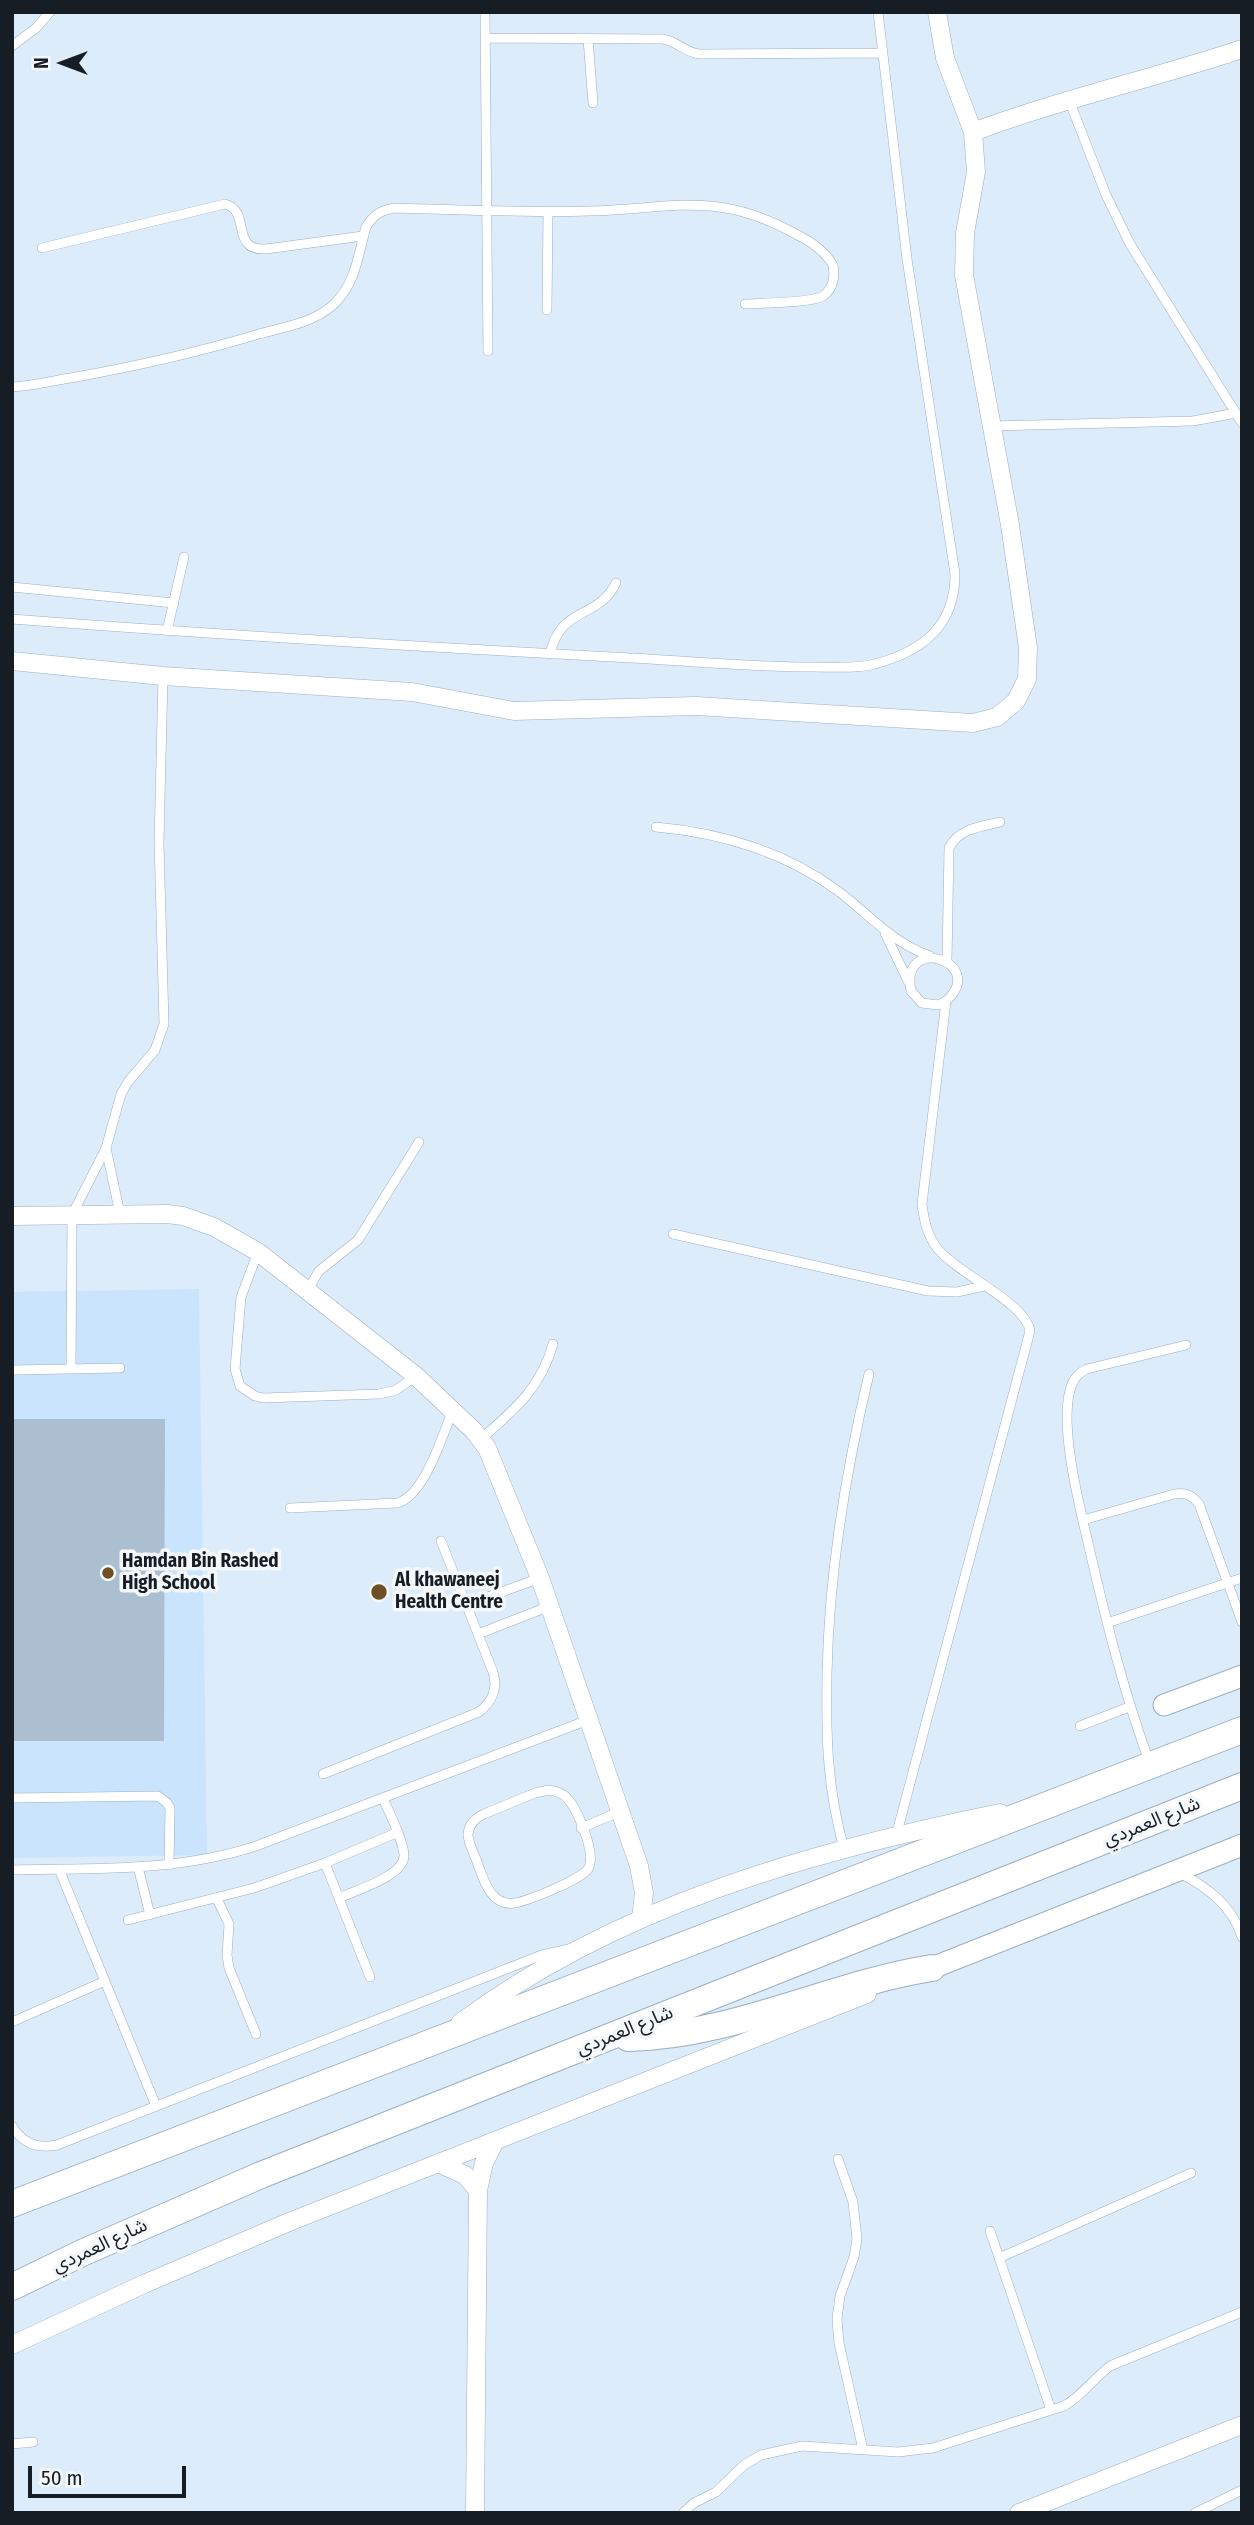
<!DOCTYPE html>
<meta charset="utf-8">
<style>
body{margin:0}
#map{position:relative;width:1254px;height:2525px;overflow:hidden;background:#dcecfb;font-family:"Fira Sans Condensed",sans-serif}
canvas{display:block}
.frame{position:absolute;inset:0;border:14px solid #161d24;pointer-events:none}
.north{position:absolute;left:28px;top:28px;width:70px;height:70px;-webkit-text-stroke:5px #f4f8fb;paint-order:stroke;rotate:270deg;font-size:19px;font-weight:700;line-height:28px;text-align:center;color:#161d24}
.north::after{content:'';display:block;margin:auto;width:24px;height:32px;background:#161d24;clip-path:polygon(50% 0,100% 100%,50% 72%,0 100%)}
.scale{position:absolute;left:28px;top:2466px;width:158px;height:32px;box-sizing:border-box;border:4px solid #161d24;border-top:0;padding-left:9px;font-size:21px;line-height:24px;white-space:nowrap;color:#161d24;-webkit-text-stroke:5px #f4f8fb;paint-order:stroke}
</style>
<div id="map">
<canvas width="1254" height="2525"></canvas>
<div class="frame"></div>
<div class="north">N</div>
<div class="scale">50 m</div>
</div>
<script>
const ctx = document.querySelector('canvas').getContext('2d');
ctx.lineJoin = 'round';
function paint(path, color) {
  ctx.fillStyle = color;
  ctx.fill(path, 'evenodd');
}
function strokePath(path, color, width, dash) {
  ctx.strokeStyle = color;
  ctx.lineWidth = width;
  ctx.lineCap = dash ? 'butt' : 'round';
  ctx.setLineDash(dash || []);
  ctx.stroke(path);
}
function drawText(font, color, halo, rows, align = 'center') {
  ctx.font = font + ' "Fira Sans Condensed","Noto Sans Arabic",sans-serif';
  ctx.lineWidth = 7;
  ctx.setLineDash([]);
  ctx.textBaseline = 'middle';
  ctx.strokeStyle = halo;
  ctx.fillStyle = color;
  for (const [text, x, y, turn = 0] of rows) {
    ctx.save();
    ctx.translate(x, y);
    ctx.rotate((+turn || 0) * Math.PI / 180);
    ctx.textAlign = isNaN(turn) ? turn : align;
    if (halo) ctx.strokeText(text, 0, 0);
    ctx.fillText(text, 0, 0);
    ctx.restore();
  }
}
paint(new Path2D(`
 M199,1289l8,566 -195,3v-566z`), '#cbe4fd');
paint(new Path2D(`
 M12,1419h153l-1,322h-152z`), '#acbfd1');
const service = new Path2D(`
 M485,12l3,339
 M486,38l177,1c14,2 22,14 37,15l182,-1
 M588,39l5,64
 M12,46l24,-18 14,-16
 M1069,100l37,95 24,49 112,179
 M42,248l183,-44c27,7 4,47 41,45l97,-13
 M547,310l1,-98
 M12,387c22,-1 43,-7 64,-10 61,-11 123,-25 183,-43 25,-7 54,-11 74,-29 23,-21 25,-50 33,-78 7,-12 15,-17 29,-19 65,2 129,5 194,3 78,-1 123,-21 199,19 18,9 34,17 45,35 2,12 1,23 -10,31 -12,7 -62,7 -78,8
 M992,426l201,-5 43,-8
 M12,587l162,16
 M12,619c206,16 413,28 619,39 60,3 121,9 181,9 21,0 42,2 63,-3 48,-13 80,-38 80,-90l-48,-315 -29,-247
 M167,631l17,-74
 M550,654c11,-49 48,-34 66,-71
 M656,827c66,6 128,24 182,64 32,24 53,51 92,65
 M885,933l23,48
 M947,961l2,-113c10,-20 31,-21 51,-26
 M106,1148l14,66
 M673,1234l255,57 29,1 27,-6
 M258,1252l-17,45 -6,72 5,17 15,10 8,2 116,-4 17,-4 20,-14
 M307,1291l12,-20 39,-31 61,-98
 M71,1369l1,-154 34,-67 15,-54 7,-12 27,-32 9,-26 -5,-182 4,-166
 M14,1370l106,-2
 M481,1439c33,-29 60,-51 72,-95
 M290,1508l107,-5c27,-7 45,-66 55,-91
 M1083,1520l91,-26c11,-2 18,1 25,10l43,118
 M466,1605l74,-27
 M1107,1623l135,-45
 M478,1634l72,-28
 M1080,1726l49,-19
 M1150,1764c-26,-71 -44,-143 -61,-217 -9,-39 -32,-126 -17,-163 3,-8 8,-11 15,-15l99,-24
 M323,1774l156,-62c14,-11 19,-23 14,-40l-52,-131
 M549,1790c7,1 14,3 19,9 10,12 29,56 20,70 -8,11 -58,31 -73,34 -25,4 -32,-25 -39,-44 -3,-7 -8,-17 -8,-25 1,-10 7,-16 16,-20l51,-21z
 M12,1798l146,-2 9,7 3,5 -1,57
 M581,1828l38,-16
 M896,1836l134,-505c-4,-28 -72,-57 -92,-82 -11,-13 -14,-29 -16,-45l24,-203c43,-39 -47,-68 -35,-10l11,12 16,2 8,-4
 M844,1849c-17,-62 -18,-111 -17,-175 2,-102 18,-200 42,-300
 M325,1863l45,114
 M138,1867l12,48
 M59,1869l97,237
 M12,1870c82,-2 165,2 244,-24l332,-126
 M1180,1873c28,15 52,32 62,64
 M339,1898c17,-8 66,-22 65,-43 -1,-16 -15,-42 -21,-57
 M217,1899l12,25 -2,31 2,13 27,66
 M128,1920l126,-32 71,-25 71,-30
 M12,2022l93,-41
 M12,2126c10,17 25,23 45,19l485,-190 27,-6
 M838,2159l15,43 4,37 -3,18 -14,39 -3,23 2,24 24,107
 M990,2231l61,179
 M999,2258l192,-85
 M12,2444l21,-2
 M683,2513l11,-10 22,-11 28,-27 17,-10 41,-9 96,6 35,-4 131,-42c18,-10 29,-27 46,-40l132,-54
 M1195,2513l47,-23`);
const minor = new Path2D(`
 M973,132c88,-33 179,-53 269,-83
 M12,661l151,15 249,16 102,19 182,-5 277,17 24,-6 19,-16 11,-22 1,-31 -18,-123 -46,-250 1,-42 11,-61 -3,-40 -28,-74 -8,-46
 M12,1216l155,-2 16,2 31,11 44,25 158,124 58,55 13,17 53,130 99,288 5,27 -3,26
 M460,2023c157,-117 351,-172 540,-210
 M438,2163l27,12 13,15
 M12,2345l132,-61 145,-62 578,-228
 M475,2513l3,-323 6,-27 11,-22
 M1019,2513l223,-88`);
const tertiary = new Path2D(`
 M1164,1705l78,-29
 M932,1968l310,-123`);
const primary = new Path2D(`
 M628,2038c105,-2 202,-54 304,-70
 M12,2204l1230,-474
 M12,2287l72,-35 177,-77 981,-389`);
strokePath(service, '#9caec0', 10);
strokePath(minor, '#9caec0', 19);
strokePath(tertiary, '#9caec0', 23);
strokePath(primary, '#9caec0', 28);
strokePath(service, '#fff', 9);
strokePath(minor, '#fff', 18);
strokePath(tertiary, '#fff', 21);
strokePath(primary, '#fff', 26);
for (const [x, y, r, color] of [
 [108,1573,7,"#6e5024"],
 [379,1592,9,"#6e5024"]
]) {
  const dot = new Path2D();
  dot.arc(x, y, r, 0, 2 * Math.PI);
  ctx.fillStyle = color;
  ctx.fill(dot);
  strokePath(dot, '#f4f8fb', 2.5);
}
drawText('bold 19px', '#161d24', '#f4f8fb', [
 ["Hamdan Bin Rashed",122,1562],
 ["High School",122,1584],
 ["Al khawaneej",395,1581],
 ["Health Centre",395,1603]
], 'left');
drawText('19px', '#161d24', '#f4f8fb', [
 ["شارع العمردي",1152,1822,-22],
 ["شارع العمردي",625,2031,-22],
 ["شارع العمردي",100,2246,-25]
]);
</script>
